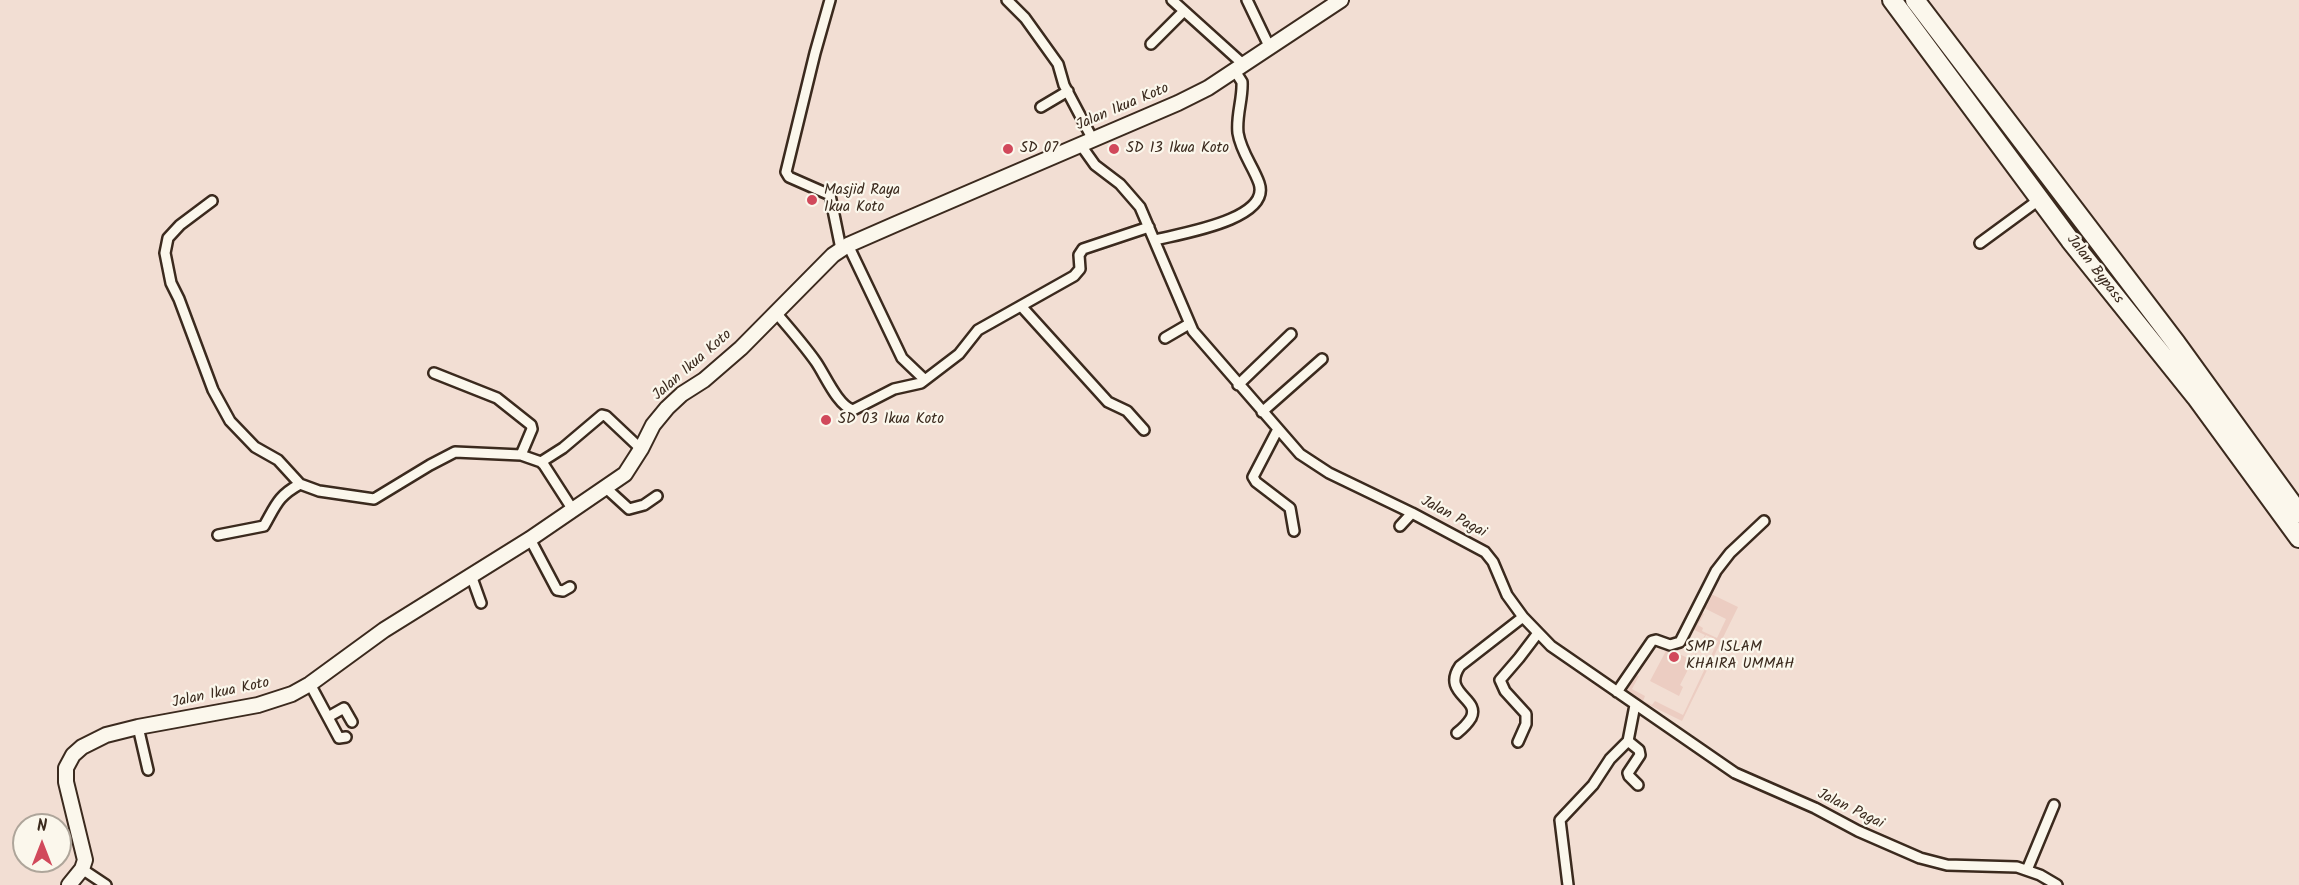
<!DOCTYPE html>
<style>
body{margin:0}
#map{position:relative;width:2299px;height:885px;overflow:hidden;background:#f2ded3;font-family:Kalam,sans-serif}
canvas{display:block}
.north{position:absolute;left:12px;top:813px;width:60px;height:60px;box-sizing:border-box;background:#fbf7ec;border:2px solid #aea59a;border-radius:50%;rotate:0deg;font-size:16px;font-weight:700;line-height:24px;text-align:center;color:#3b2a1e}
.north::after{content:'';display:block;margin:auto;width:21px;height:27px;background:#d1495b;clip-path:polygon(50% 0,100% 100%,50% 72%,0 100%)}
</style>
<div id="map">
<canvas width="2299" height="885"></canvas>
<div class="north">N</div>
</div>
<script>
const ctx = document.querySelector('canvas').getContext('2d');
ctx.lineJoin = 'round';
function paint(path, color) {
  ctx.fillStyle = color;
  ctx.fill(path, 'evenodd');
}
function strokePath(path, color, width, dash) {
  ctx.strokeStyle = color;
  ctx.lineWidth = width;
  ctx.lineCap = dash ? 'butt' : 'round';
  ctx.setLineDash(dash || []);
  ctx.stroke(path);
}
function drawText(font, color, halo, rows, align = 'center') {
  ctx.font = font + ' Kalam,sans-serif';
  ctx.lineWidth = 4.5;
  ctx.setLineDash([]);
  ctx.textBaseline = 'middle';
  ctx.strokeStyle = halo;
  ctx.fillStyle = color;
  for (const [text, x, y, turn = 0] of rows) {
    ctx.save();
    ctx.translate(x, y);
    ctx.rotate((+turn || 0) * Math.PI / 180);
    ctx.textAlign = isNaN(turn) ? turn : align;
    if (halo) ctx.strokeText(text, 0, 0);
    ctx.fillText(text, 0, 0);
    ctx.restore();
  }
}
paint(new Path2D(`
 M1707,592l31,15 -56,114 -57,-28 27,-54 25,12zM1702,607l24,12 -9,19 -15,-7 1,-3 -5,-3 6,-11 -4,-2zM1690,628l15,7 -13,25 -15,-7zM1706,635l12,6 -35,74 -28,-14 -3,4 -9,-4 2,-5 -13,-7 7,-13 -2,-1 17,-33 13,7 -17,32 29,15 4,-9 -3,-2z`), '#eccdc2');
const street = new Path2D(`
 M830,0l-15,53 -29,119 3,5 41,18 11,54
 M1007,0l18,18 33,46 6,21 28,53
 M1172,0l72,65
 M1247,0l23,48
 M1151,44l33,-33
 M1041,107l27,-16
 M1080,144l15,21 25,19 20,23 53,124 107,123 29,19 83,40 73,39 8,10 14,33 16,22 28,29 184,127 80,35 43,23 62,27 27,7 70,2 23,8 17,10
 M212,201l-32,24 -12,13 -3,15 6,30 8,16 34,91 17,31 25,26 23,13 22,24 19,7 55,8 56,-34 25,-13 66,3 20,7 3,3 29,45
 M1155,240c23,-6 117,-20 104,-57 -6,-17 -18,-31 -21,-50 -2,-18 5,-34 4,-51l-7,-11
 M1980,243l60,-44
 M848,245l54,113 23,22
 M1021,306l87,96 19,9 17,19
 M777,314c13,15 27,31 39,48 9,13 22,44 37,48l41,-21 27,-6 38,-29 19,-24 96,-54 6,-7 -1,-14 4,-6 66,-22
 M1165,338l24,-14
 M434,373l63,25 34,27 1,4 -11,26
 M1238,385l53,-51
 M1262,412l60,-53
 M1278,429l-25,48 3,5 34,26 4,23
 M541,462l22,-14 39,-33 4,1 35,33
 M606,488l23,21 15,-4 13,-9
 M1400,526l12,-13
 M218,535l46,-9c12,-21 14,-30 36,-42
 M530,539l27,51 6,1 7,-4
 M471,575l10,28
 M310,684l29,54 7,-1
 M1617,692l35,-51 4,-1 14,5 10,-3 36,-71 14,-18 34,-32
 M1635,705l-7,36 11,9 1,5 -12,18 1,3 9,9
 M328,717l16,-9 8,14
 M138,727l10,43
 M1457,733c5,-4 11,-10 14,-15 10,-20 -30,-24 -11,-52l63,-49
 M1518,742l8,-18v-10l-21,-23 -5,-11 19,-22 19,-25
 M82,869l24,16
 M2027,870l27,-65
 M1568,885l-8,-65 33,-35 17,-26 18,-18`);
const secondary = new Path2D(`
 M69,885l13,-16 3,-9 -19,-78v-14l7,-13 9,-8 24,-12 32,-8 120,-22 34,-11 18,-10 74,-54 146,-91 95,-65 16,-25 12,-24 14,-17 15,-14 22,-14 37,-32 92,-93 15,-10 48,-21 282,-121 30,-15 133,-88`);
const highway = new Path2D(`
 M1892,0l178,240 126,157 103,141
 M1915,0l261,343 123,170`);
strokePath(street, '#3b2a1e', 14);
strokePath(secondary, '#3b2a1e', 18);
strokePath(highway, '#3b2a1e', 22);
strokePath(street, '#fbf7ec', 9);
strokePath(secondary, '#fbf7ec', 14);
strokePath(highway, '#fbf7ec', 18);
for (const [x, y, r, color] of [
 [1008,149,6,"#d1495b"],
 [1114,149,6,"#d1495b"],
 [812,200,6,"#d1495b"],
 [826,420,6,"#d1495b"],
 [1674,657,6,"#d1495b"]
]) {
  const dot = new Path2D();
  dot.arc(x, y, r, 0, 2 * Math.PI);
  ctx.fillStyle = color;
  ctx.fill(dot);
  strokePath(dot, '#fbf7ec', 2);
}
drawText('15px', '#3b2a1e', '#fbf7ec', [
 ["Jalan Ikua Koto",1123,108,-23],
 ["Jalan Bypass",2094,270,52],
 ["Jalan Ikua Koto",693,366,-41],
 ["Jalan Pagai",1453,518,28],
 ["Jalan Ikua Koto",221,694,-12],
 ["Jalan Pagai",1850,810,26]
]);
drawText('15px', '#3b2a1e', '#fbf7ec', [
 ["SD 07",1020,149],
 ["SD 13 Ikua Koto",1126,149],
 ["Masjid Raya",824,191],
 ["Ikua Koto",824,208],
 ["SD 03 Ikua Koto",838,420],
 ["SMP ISLAM",1686,648],
 ["KHAIRA UMMAH",1686,665]
], 'left');
</script>
